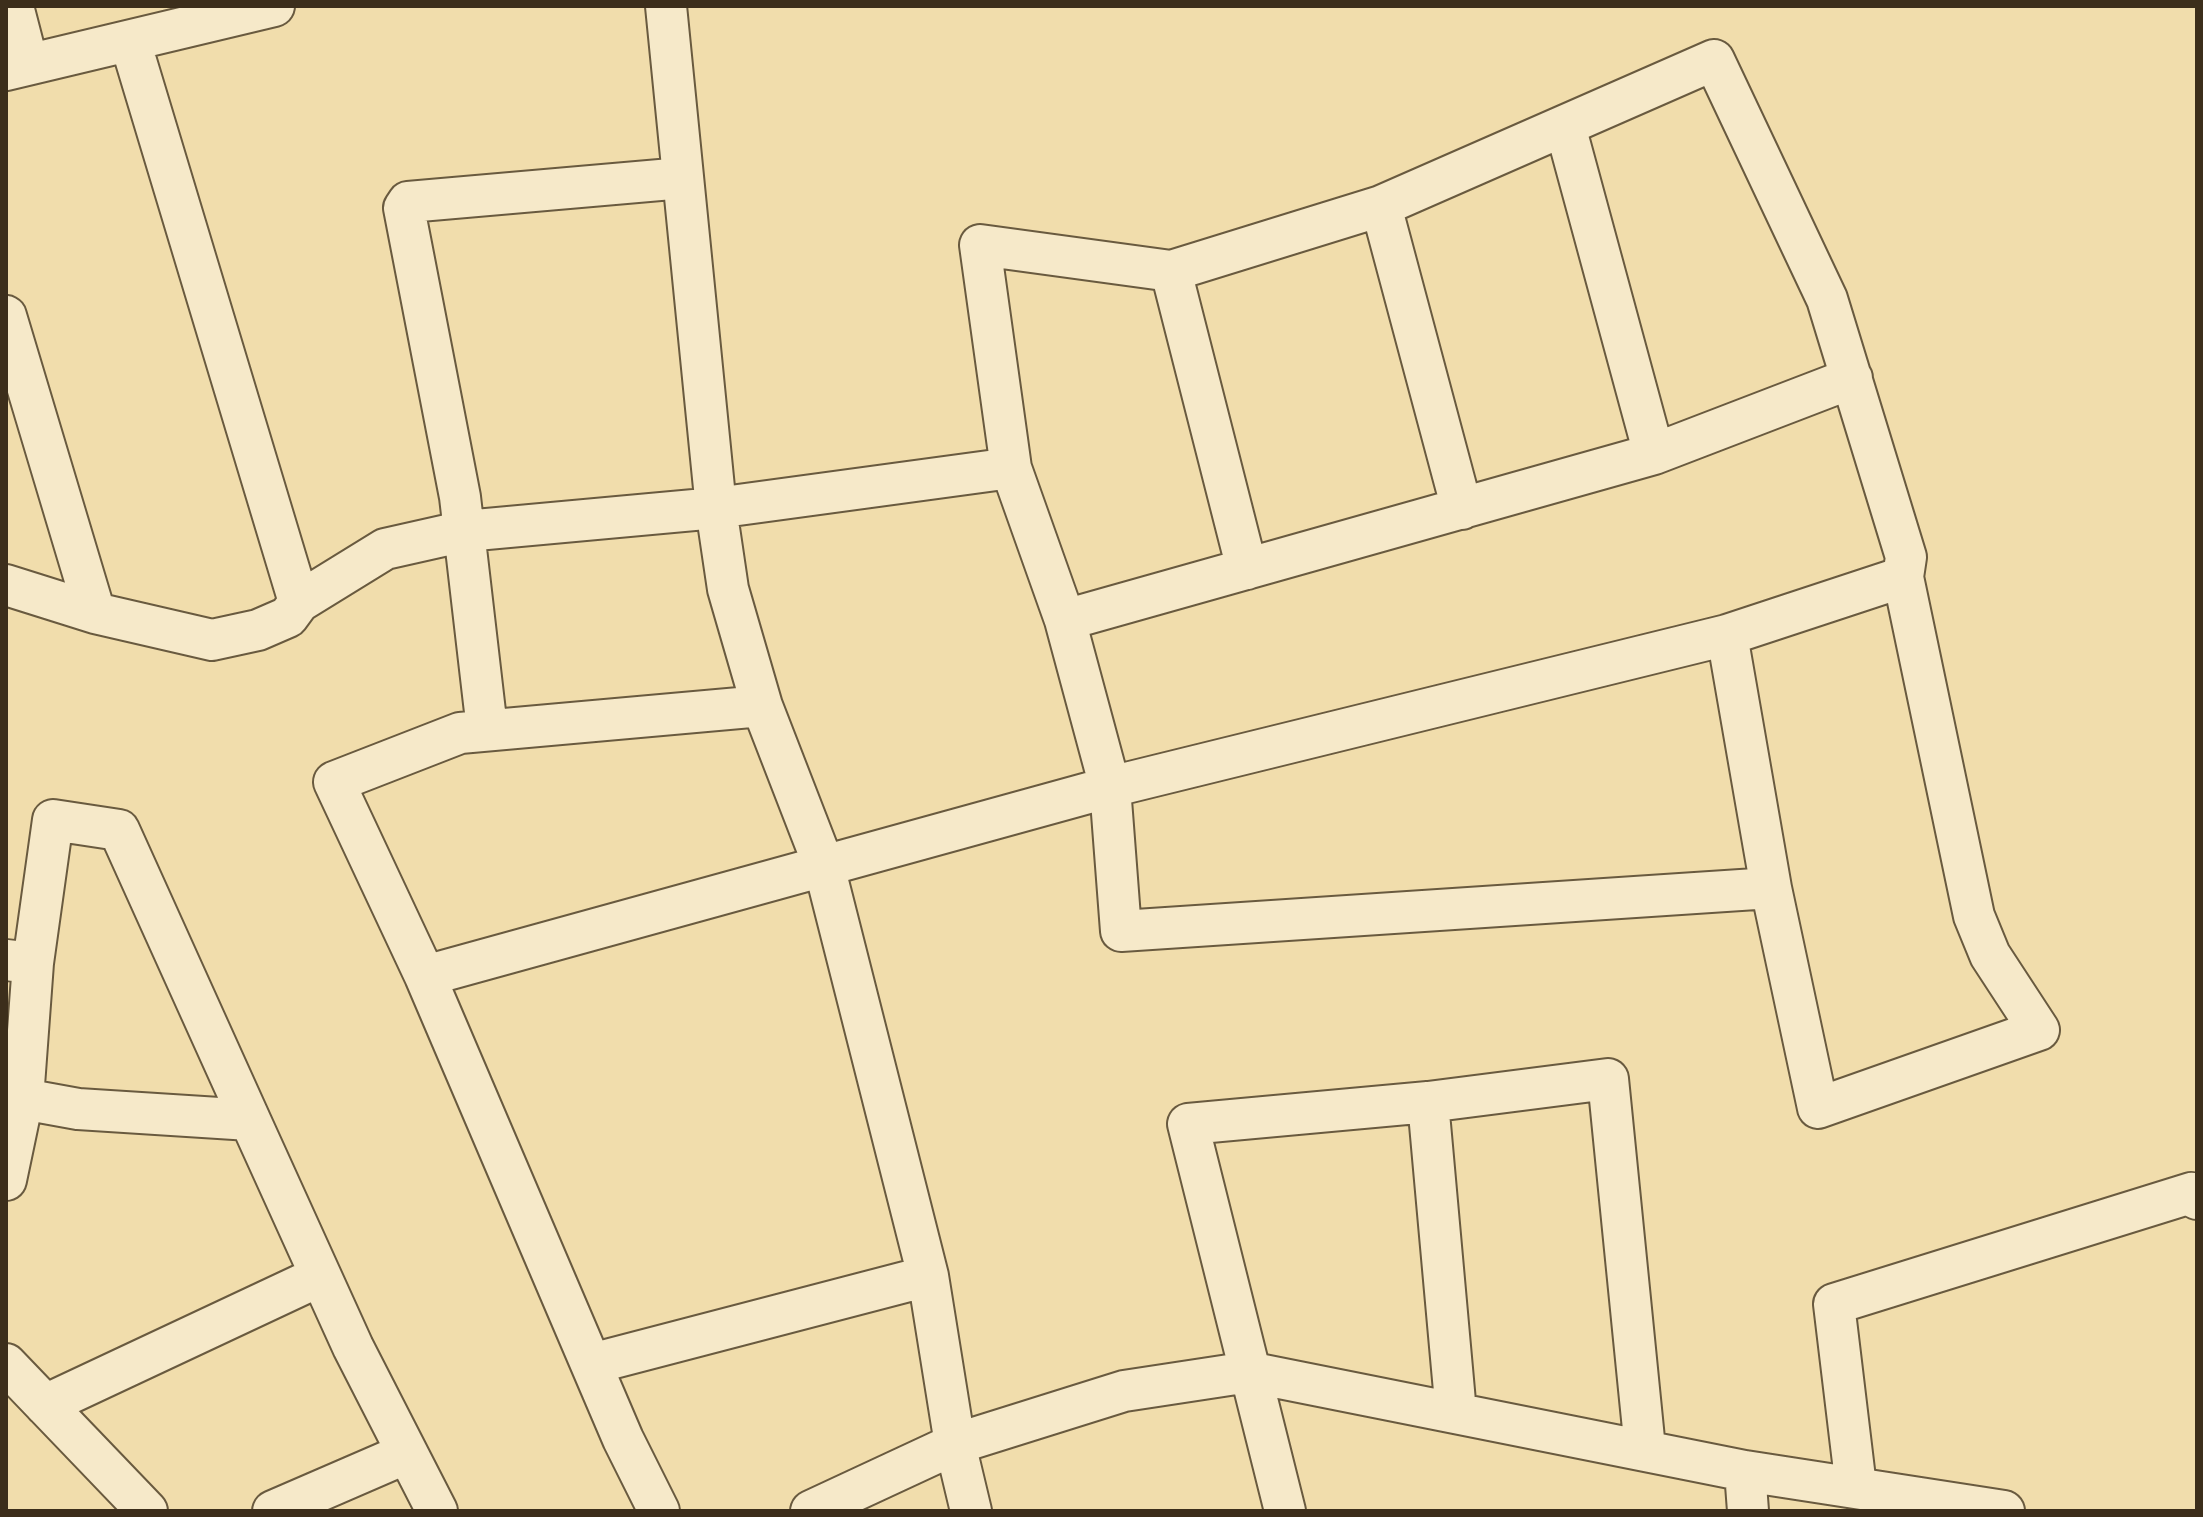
<!DOCTYPE html>
<style>
body{margin:0}
#map{position:relative;width:2203px;height:1517px;overflow:hidden;background:#f1ddac;font-family:"Gentium Book Plus",serif}
canvas{display:block}
.frame{position:absolute;inset:0;border:8px solid #3c2e1b;pointer-events:none}
</style>
<div id="map">
<canvas width="2203" height="1517"></canvas>
<div class="frame"></div>
</div>
<script>
const ctx = document.querySelector('canvas').getContext('2d');
ctx.lineJoin = 'round';
function strokePath(path, color, width, dash) {
  ctx.strokeStyle = color;
  ctx.lineWidth = width;
  ctx.lineCap = dash ? 'butt' : 'round';
  ctx.setLineDash(dash || []);
  ctx.stroke(path);
}
const minor = new Path2D(`
 M13,6l15,58
 M666,6l50,502 12,81 34,117 62,160 104,410 27,168 16,67
 M130,41l169,561
 M6,70l268,-64
 M1565,126l89,328
 M1381,206l81,303
 M1171,271l76,298
 M6,316l89,297
 M1903,577l71,339 16,39 49,75 -221,78 -47,-220 -650,43 -11,-144 617,-152z
 M6,585l89,28 117,27 46,-10 30,-13 11,-15 86,-53 80,-18 251,-23 295,-40
 M1065,620l589,-166 198,-76
 M1727,635l44,253
 M487,729l-27,-232 -56,-289 4,-6 275,-24
 M6,960l27,3 -10,136 55,10 172,11 103,227 84,164
 M33,963l20,-143 66,10 131,290
 M425,976l685,-189 -45,-167 -54,-152 -31,-223 191,26 210,-65 333,-146 113,239 79,258 -3,20
 M1428,1102l28,311
 M6,1180l17,-81
 M6,1364l141,147
 M591,1364l337,-88
 M45,1405l275,-129
 M1745,1471l3,40
 M1856,1487l-22,-183 357,-111 6,6
 M273,1511l134,-58
 M659,1511l-36,-72 -198,-463 -91,-194 126,-49 302,-27
 M811,1511l144,-67 169,-53 125,-19 496,99 259,40
 M1285,1511l-97,-387 240,-22 180,-23 37,370`);
strokePath(minor, '#695a3f', 44);
strokePath(minor, '#f6e9c9', 40);
</script>
